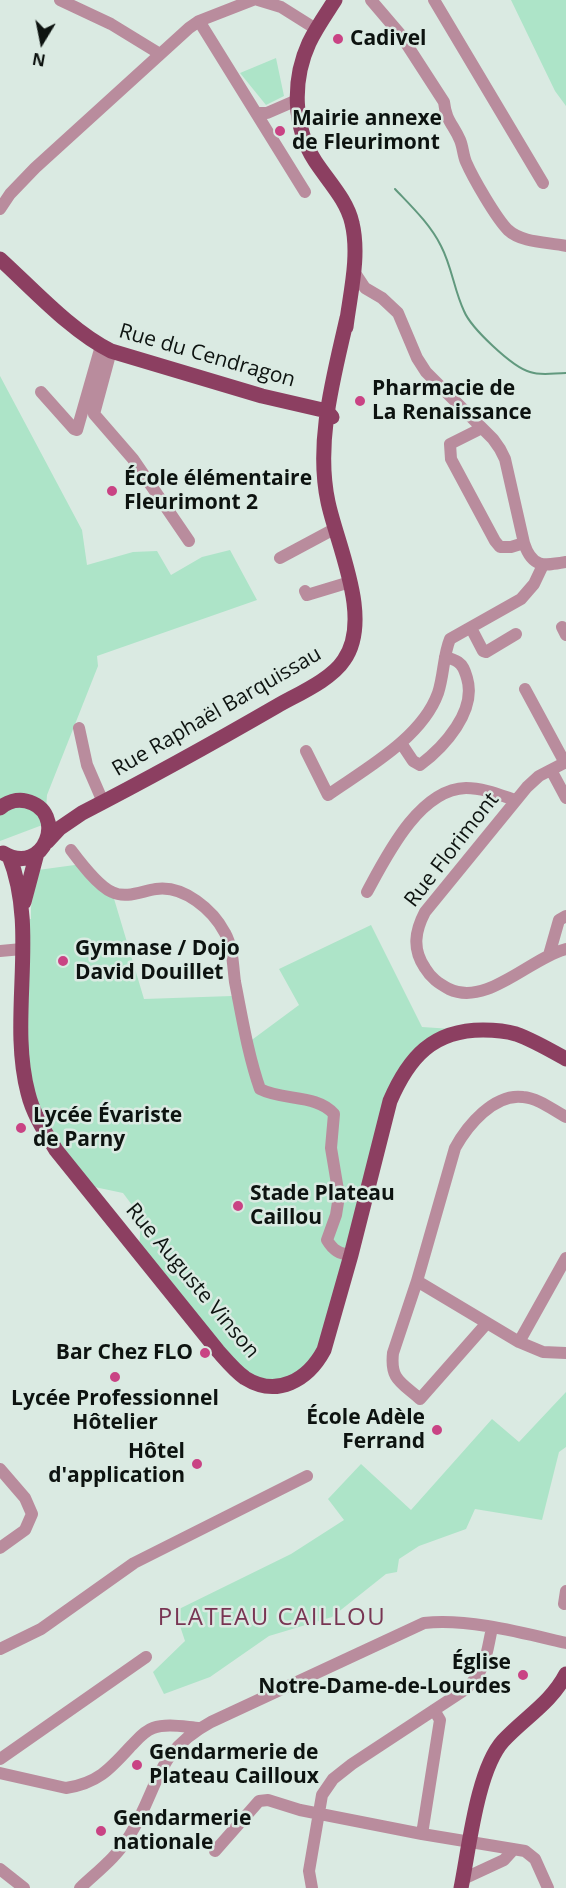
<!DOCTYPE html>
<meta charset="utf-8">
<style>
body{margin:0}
#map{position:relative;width:566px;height:1888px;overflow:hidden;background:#daeae2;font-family:"Open Sans",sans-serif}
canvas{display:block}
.north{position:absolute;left:12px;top:12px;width:60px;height:60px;-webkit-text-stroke:4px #daeae2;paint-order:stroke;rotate:190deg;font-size:16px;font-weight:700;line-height:24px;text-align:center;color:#0d1310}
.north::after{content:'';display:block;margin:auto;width:21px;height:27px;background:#0d1310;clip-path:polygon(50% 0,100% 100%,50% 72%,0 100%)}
</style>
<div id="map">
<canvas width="566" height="1888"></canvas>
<div class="north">N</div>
</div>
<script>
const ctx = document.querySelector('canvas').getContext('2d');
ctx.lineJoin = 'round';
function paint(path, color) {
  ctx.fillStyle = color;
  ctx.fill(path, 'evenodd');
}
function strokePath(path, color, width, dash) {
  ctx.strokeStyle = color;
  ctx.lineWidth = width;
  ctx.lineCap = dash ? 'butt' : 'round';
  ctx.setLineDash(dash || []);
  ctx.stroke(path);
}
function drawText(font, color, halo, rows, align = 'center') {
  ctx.font = font + ' "Open Sans",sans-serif';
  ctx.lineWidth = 5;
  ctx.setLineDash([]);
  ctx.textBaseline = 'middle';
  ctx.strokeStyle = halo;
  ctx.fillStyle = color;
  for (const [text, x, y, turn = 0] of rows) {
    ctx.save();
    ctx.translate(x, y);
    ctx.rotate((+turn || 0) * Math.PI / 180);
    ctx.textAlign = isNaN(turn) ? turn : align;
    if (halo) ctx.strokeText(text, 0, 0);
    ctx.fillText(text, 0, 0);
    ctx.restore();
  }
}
paint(new Path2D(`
 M511,0h55v106l-11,-15z
 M276,58l8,38 -18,9 -26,-32z
 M0,376l82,154 5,35 46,-13 24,-1 14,24 31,-18 28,-7 27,50 -160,56 1,10 -51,129 -2,29 -45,17z
 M82,864l30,28 32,107 88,-3 17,46 50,-37 -20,-36 92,-44 51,102 45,3 -16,4 -51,43 -76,273 -32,33 -48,-6 -105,-125 2,-35 -18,-24 -38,-8 -57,-91 -7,-174 10,-1v-12l7,-37z
 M566,1392v55l-7,5 -17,68 -67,-11 -9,20 -47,17 -20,13 -2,13 -11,2 -54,43 -63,19 -59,41 -46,17 -11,-22 32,-31 -10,-30 116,-57 53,-34 -16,-21 33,-35 50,46 81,-91 27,23z`), '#ade4c8');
strokePath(new Path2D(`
 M395,189c17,18 35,35 46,57 11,21 13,44 23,65 7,17 48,56 66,61 11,4 24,1 36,1`), '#61997e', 2);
strokePath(new Path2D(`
 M60,0l51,24 49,30
 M258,0l23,7 35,22
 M371,0l29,34 44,68c2,19 9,22 16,38 3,7 3,15 6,22 7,16 30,56 42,68 14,13 40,12 58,16
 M434,0l109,183
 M199,21l106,171
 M257,113h10l30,-13
 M0,209l10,-15 25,-26 154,-140 10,-7 54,-21
 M353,270l12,18 17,10 16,15 19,45 9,14 67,67 7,10 5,10 19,84c8,25 20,23 42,19
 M111,351l-17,63 39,45 56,82
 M41,392l33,37 3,1 24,-84
 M482,428l-32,16 1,15 44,82 5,6h11l13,-4
 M280,558l56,-30
 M305,591l2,4 43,-13
 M562,627l4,8
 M471,628l12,23 3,1 30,-18
 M525,689l40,74
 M79,728l8,37 16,37
 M401,743l12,18 7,4c24,-18 57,-54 47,-87 -2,-6 -3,-12 -9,-16 -3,-2 -9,-4 -13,-5
 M306,751l22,44c37,-26 94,-57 110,-102 6,-18 5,-37 12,-54l71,-40 13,-15 9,-19
 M566,762l-27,14 -12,11 -102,125c-10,19 -13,37 0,56 6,10 13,15 24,21 38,18 81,-31 117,-40
 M551,770l15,28
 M71,850c9,12 27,36 41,42 14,7 30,-1 44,-3 28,-4 57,21 69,44 8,14 8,34 10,49 7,35 13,73 25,107 23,12 57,5 74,25l-3,34 8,48 -3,19 -9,25c6,10 12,14 24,15
 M367,892c19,-35 52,-103 99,-104 17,0 34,7 49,12
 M0,951l22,-2
 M549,955l10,-35 7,-4
 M417,1281l102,61 24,10 23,1
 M487,1323l-67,76c-19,-17 -30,-19 -27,-46l24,-72 38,-133c12,-22 39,-55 68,-51 15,1 30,13 43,20
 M519,1342l47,-84
 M0,1469l25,29 7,16 -7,16 -25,18
 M564,1604l2,-13
 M0,1649l41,-20 93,-66 173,-87
 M0,1759l146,-102
 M0,1773l66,15c32,-5 44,-19 65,-42 6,-6 13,-15 22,-18 14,-5 32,-1 47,0
 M422,1834l18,-114 -6,-10
 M215,1851l44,-50 9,-1 32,10 122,24 103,17 10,8 13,29
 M0,1869l24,19
 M463,1879l41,-19 10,-11
 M80,1888c18,-17 37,-31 50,-53 30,-49 24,-82 81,-113l213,-99c44,-5 99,10 142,20
 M312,1888l-3,-17 13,-76 11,-16 19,-15 114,-75c21,-21 20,-34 26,-61`), '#b98c9d', 12);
strokePath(new Path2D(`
 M335,0c-9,14 -19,28 -26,43 -17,37 -16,84 6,118 13,20 32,39 37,62 8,33 -2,71 -6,104
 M0,259c33,30 72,73 111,92l151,45 65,15 5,6
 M0,808c7,-6 17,-9 26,-7 43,10 19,77 -23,52
 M47,842l13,-14 22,-15c66,-34 131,-70 195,-107 21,-12 54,-26 67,-46 29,-41 -7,-115 -16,-158 -13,-60 6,-126 19,-184
 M9,856c30,74 -1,161 19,237 5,21 17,39 28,57l162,201c8,9 17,20 27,27 32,20 63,2 79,-28l27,-95 39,-154c19,-44 43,-71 93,-71 11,0 23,1 33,4 17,6 34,16 50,25
 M24,902l13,-49
 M461,1888c8,-39 16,-118 42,-147 21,-23 48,-38 63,-67`), '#8c3f61', 15);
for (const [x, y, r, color] of [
 [338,39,6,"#c94384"],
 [280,131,6,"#c94384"],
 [360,401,6,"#c94384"],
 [112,491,6,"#c94384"],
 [63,961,6,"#c94384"],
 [21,1128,6,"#c94384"],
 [238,1206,6,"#c94384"],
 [205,1353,6,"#c94384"],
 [115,1377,6,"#c94384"],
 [437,1430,6,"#c94384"],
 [197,1464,6,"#c94384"],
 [523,1675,6,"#c94384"],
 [137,1765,6,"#c94384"],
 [101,1831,6,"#c94384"]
]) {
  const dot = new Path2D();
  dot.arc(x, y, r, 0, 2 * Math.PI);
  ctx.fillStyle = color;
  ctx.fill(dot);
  strokePath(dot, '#daeae2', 2);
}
drawText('bold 21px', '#0d1310', '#daeae2', [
 ["Cadivel",350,39],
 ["Mairie annexe",292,119],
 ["de Fleurimont",292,143],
 ["Pharmacie de",372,389],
 ["La Renaissance",372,413],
 ["École élémentaire",124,479],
 ["Fleurimont 2",124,503],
 ["Gymnase / Dojo",75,949],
 ["David Douillet",75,973],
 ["Lycée Évariste",33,1116],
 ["de Parny",33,1140],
 ["Stade Plateau",250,1194],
 ["Caillou",250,1218],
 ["Bar Chez FLO",193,1353,"right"],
 ["Lycée Professionnel",115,1399,"center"],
 ["Hôtelier",115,1423,"center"],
 ["École Adèle",425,1418,"right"],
 ["Ferrand",425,1442,"right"],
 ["Hôtel",185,1452,"right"],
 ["d'application",185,1476,"right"],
 ["Église",511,1663,"right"],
 ["Notre-Dame-de-Lourdes",511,1687,"right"],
 ["Gendarmerie de",149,1753],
 ["Plateau Cailloux",149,1777],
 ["Gendarmerie",113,1819],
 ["nationale",113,1843]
], 'left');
drawText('21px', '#0d1310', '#daeae2', [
 ["Rue du Cendragon",207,356,16],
 ["Rue Raphaël Barquissau",217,712,-30],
 ["Rue Florimont",452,850,-52],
 ["Rue Auguste Vinson",192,1281,50]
]);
ctx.letterSpacing = '1.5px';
drawText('24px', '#783553', '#daeae2', [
 ["PLATEAU CAILLOU",272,1618]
]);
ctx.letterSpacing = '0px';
</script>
